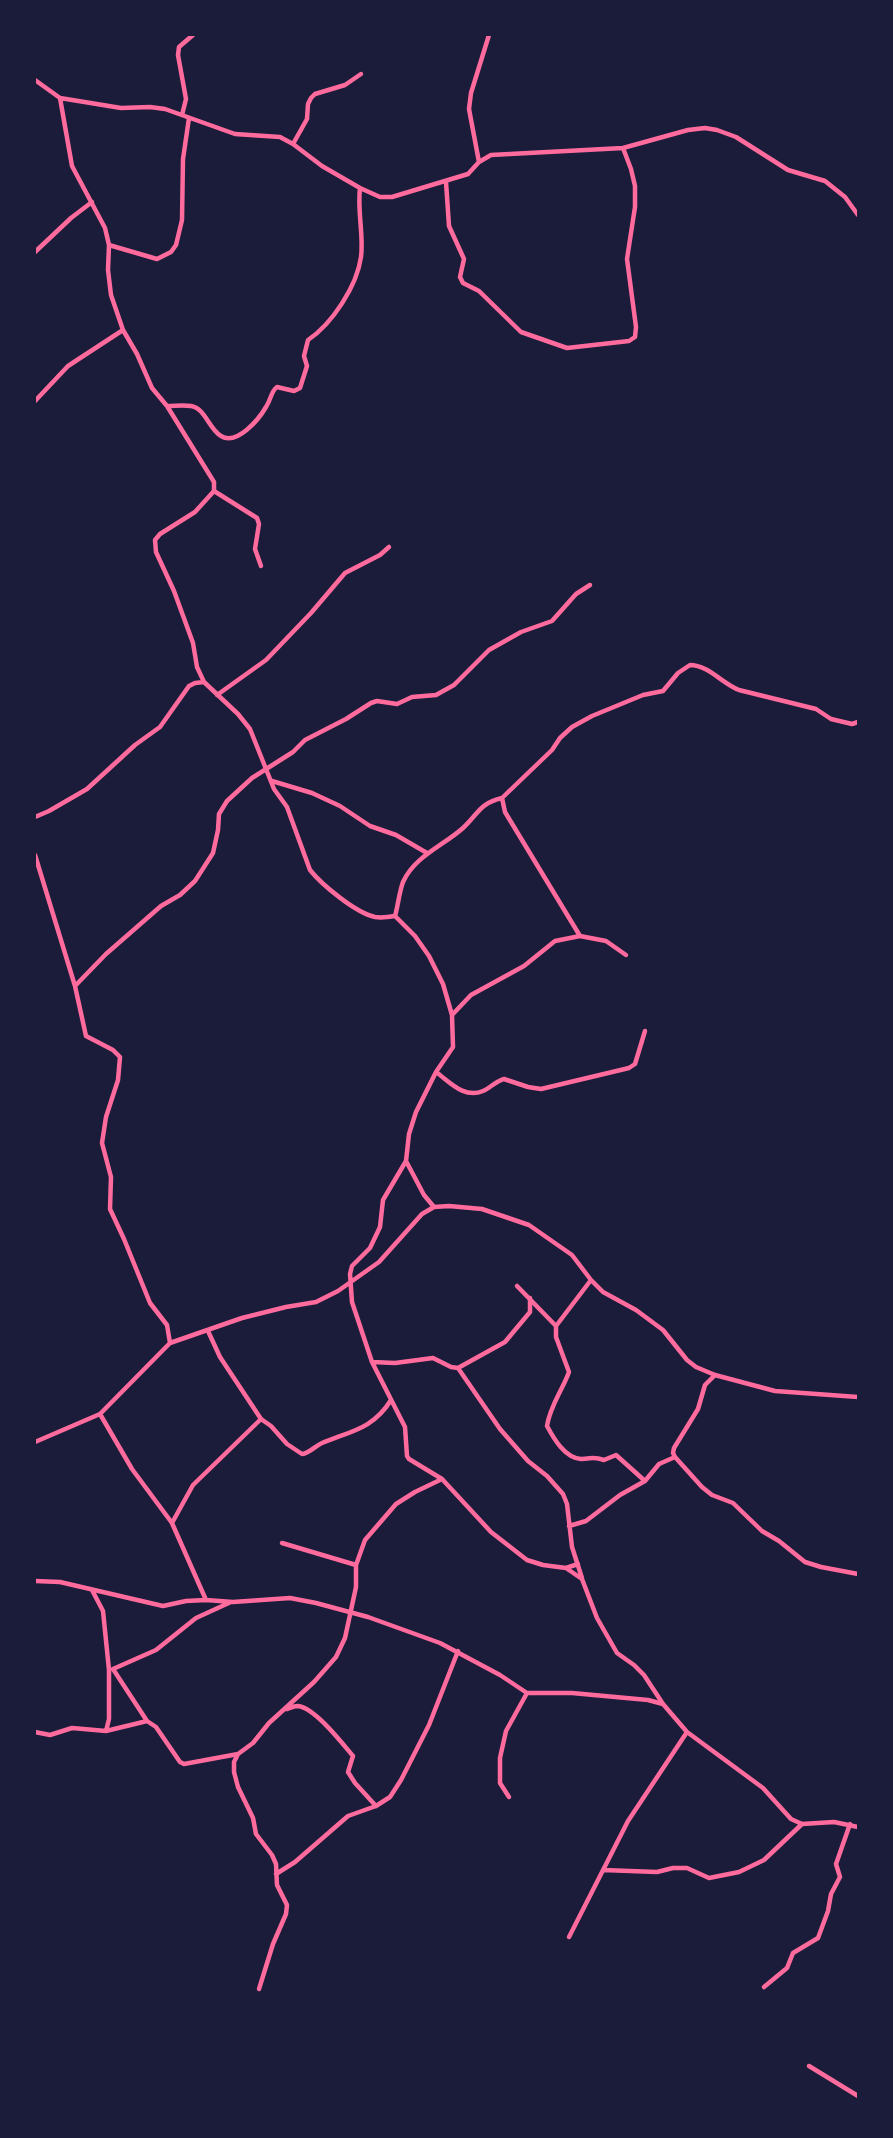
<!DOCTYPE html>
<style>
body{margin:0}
#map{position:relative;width:893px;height:2138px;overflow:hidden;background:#1b1b3a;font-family:"Archivo Narrow",sans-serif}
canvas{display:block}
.frame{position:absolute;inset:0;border:36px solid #1b1b3a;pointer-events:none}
</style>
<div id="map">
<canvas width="893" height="2138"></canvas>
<div class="frame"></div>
</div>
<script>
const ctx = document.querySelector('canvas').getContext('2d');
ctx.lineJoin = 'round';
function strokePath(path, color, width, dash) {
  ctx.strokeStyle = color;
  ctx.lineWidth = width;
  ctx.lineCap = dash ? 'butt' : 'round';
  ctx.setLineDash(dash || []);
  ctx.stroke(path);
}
strokePath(new Path2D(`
 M35,80l25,18 61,10 29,-1 15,2 70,25 45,3 13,7 29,22 38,22 20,9h12l76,-23 11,-12 12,-7 132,-7 65,-18 17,-2 12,2 19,7 52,33 37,11 20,16 13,18
 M60,98l12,68 33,62 4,17 -1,25 3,25 12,35 14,24 15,34 15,18 47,76v9l-19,21 -35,22 -5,6 1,12 18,39 19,52 4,24 7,15 34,32 12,15 24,60 13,18 23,63c12,15 46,43 65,47 6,1 14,0 20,-1l20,20 14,20 14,28 9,31 1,32 -17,25 -20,40 -7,22 -3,27 -23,39 -3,27 -10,21 -18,18 -2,8 2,28 20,60 33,65 2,29 2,3 33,20 49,53 36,28 16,5 23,3 16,11 15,39 20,35 17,12 10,10 19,29
 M182,115l4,-16 -8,-44 1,-8 14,-12
 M293,144l14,-25 1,-15 3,-6 4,-4 30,-9 16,-11
 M479,162l-10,-53 2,-16 18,-58
 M446,182l3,44 15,33 -4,18 3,6 16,8 42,41 46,16 62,-7 6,-4 1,-10 -9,-68 8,-52v-21l-4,-17 -8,-21
 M109,245l48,14 14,-7 5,-7 6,-25 1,-61 6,-41
 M35,252l36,-34 21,-16
 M35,401l33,-35 55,-36
 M167,406c8,0 16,-1 24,0 14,2 18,23 30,30 16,10 38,-17 45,-29 5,-7 5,-16 11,-20l17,4 6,-3 7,-22 -3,-10 4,-16c24,-16 49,-54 53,-83 3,-21 -4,-46 -1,-69
 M214,491l43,27 2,6 -4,25 6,17
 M217,695l49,-35 45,-47 34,-40 35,-18 9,-8
 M272,781l40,12 28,13 30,20 26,9 31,18
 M502,798l3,14 75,124
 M35,817l14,-6 38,-22 48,-44 25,-18 29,-41 6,-3 9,-1
 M35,855l40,131 11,50 27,14 7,7 -2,23 -12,37 -4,26 9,34 -1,32 14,30 26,64 17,22 3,18
 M395,916c3,-10 4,-23 8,-34 12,-26 40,-36 60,-54 15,-14 17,-25 39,-30l50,-48 8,-12 12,-11 20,-11 51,-21 20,-4 15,-18 12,-8c18,0 33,19 49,25l77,19 15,10 21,5 6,-2
 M75,986l31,-32 55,-48 19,-11 15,-14 18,-28 5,-23 1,-16 8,-13 25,-23 41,-26 12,-12 41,-21 25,-16 6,-2 20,3 15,-7 24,-2 18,-10 35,-35 32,-18 31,-11 24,-27 14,-9
 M452,1015l19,-20 53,-29 31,-25 25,-5 26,5 20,14
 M436,1072c14,10 28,27 47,19 7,-3 13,-10 21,-12l24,8 13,2 88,-21 6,-4 10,-33
 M406,1161l18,34 10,12
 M591,1280l-35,46v11l13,35c-7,19 -19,34 -22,54 7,13 18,32 34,33 11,0 11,-3 23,1l12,-5 29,26
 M517,1286l39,40
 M208,1331l12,26 41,62 10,7 16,18 15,10c8,-1 13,-8 20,-11 29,-12 51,-14 69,-43
 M372,1362l23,1 38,-5 18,9 7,1 47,-26 25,-30v-14
 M458,1368l42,61 28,32 19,15 16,18 4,10 5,43 10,31
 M715,1375l-10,10 -7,24 -24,39 -1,5 2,4 27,30 10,8 21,8 29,28 17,10 26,21 16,5 37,7
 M100,1414l32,55 40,54 34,77
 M35,1442l65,-28 70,-71 72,-25 44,-11 30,-5 22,-11 41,-29 43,-48 12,-7 15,-1 33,3 47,16 43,30 19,25 12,12 33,18 27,20 24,30 9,7 19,8 60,16 83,6
 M172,1523l21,-38 68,-66
 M569,1526l17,-5 34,-26 25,-14 14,-17 16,-7
 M282,1543l74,22
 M566,1568l12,-4
 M35,1581l25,1 103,24 23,-5 20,-1 27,2 57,-4 26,5 52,14 72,26 60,32 27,18h45l76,7 15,4 24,28 76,56 28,31 11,5 32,-2 24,5
 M92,1590l11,21 6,59v49l-3,12
 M113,1669l34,52 9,6 24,35 4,2 54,-10 15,-11 16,-20 45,-41 22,-25 9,-19 11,-51v-22l9,-25 31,-36 19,-12 27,-13
 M113,1669l43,-19 40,-32 35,-16
 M287,1709c3,-1 7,-3 11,-3 17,2 44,37 55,50l-5,16 7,11 21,23
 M35,1732l15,3 22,-7 34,3 41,-10
 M238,1754l-4,8v10l4,15 15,31 3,16 16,21 4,9 1,21 10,20 -1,9 -13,30 -14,45
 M509,1797l-9,-14v-25l6,-27 21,-38
 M603,1870l54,2 16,-4h14l22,10 30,-6 25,-12 38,-36
 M276,1874l19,-12 53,-46 28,-10 14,-9 11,-17 28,-55 29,-74
 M569,1937l59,-116 59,-89
 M764,1987l23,-19 6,-15 25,-15 10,-27 3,-17 9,-17 -4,-13 14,-40
 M809,2066l49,30`), '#ff6b9d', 4.5);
</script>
